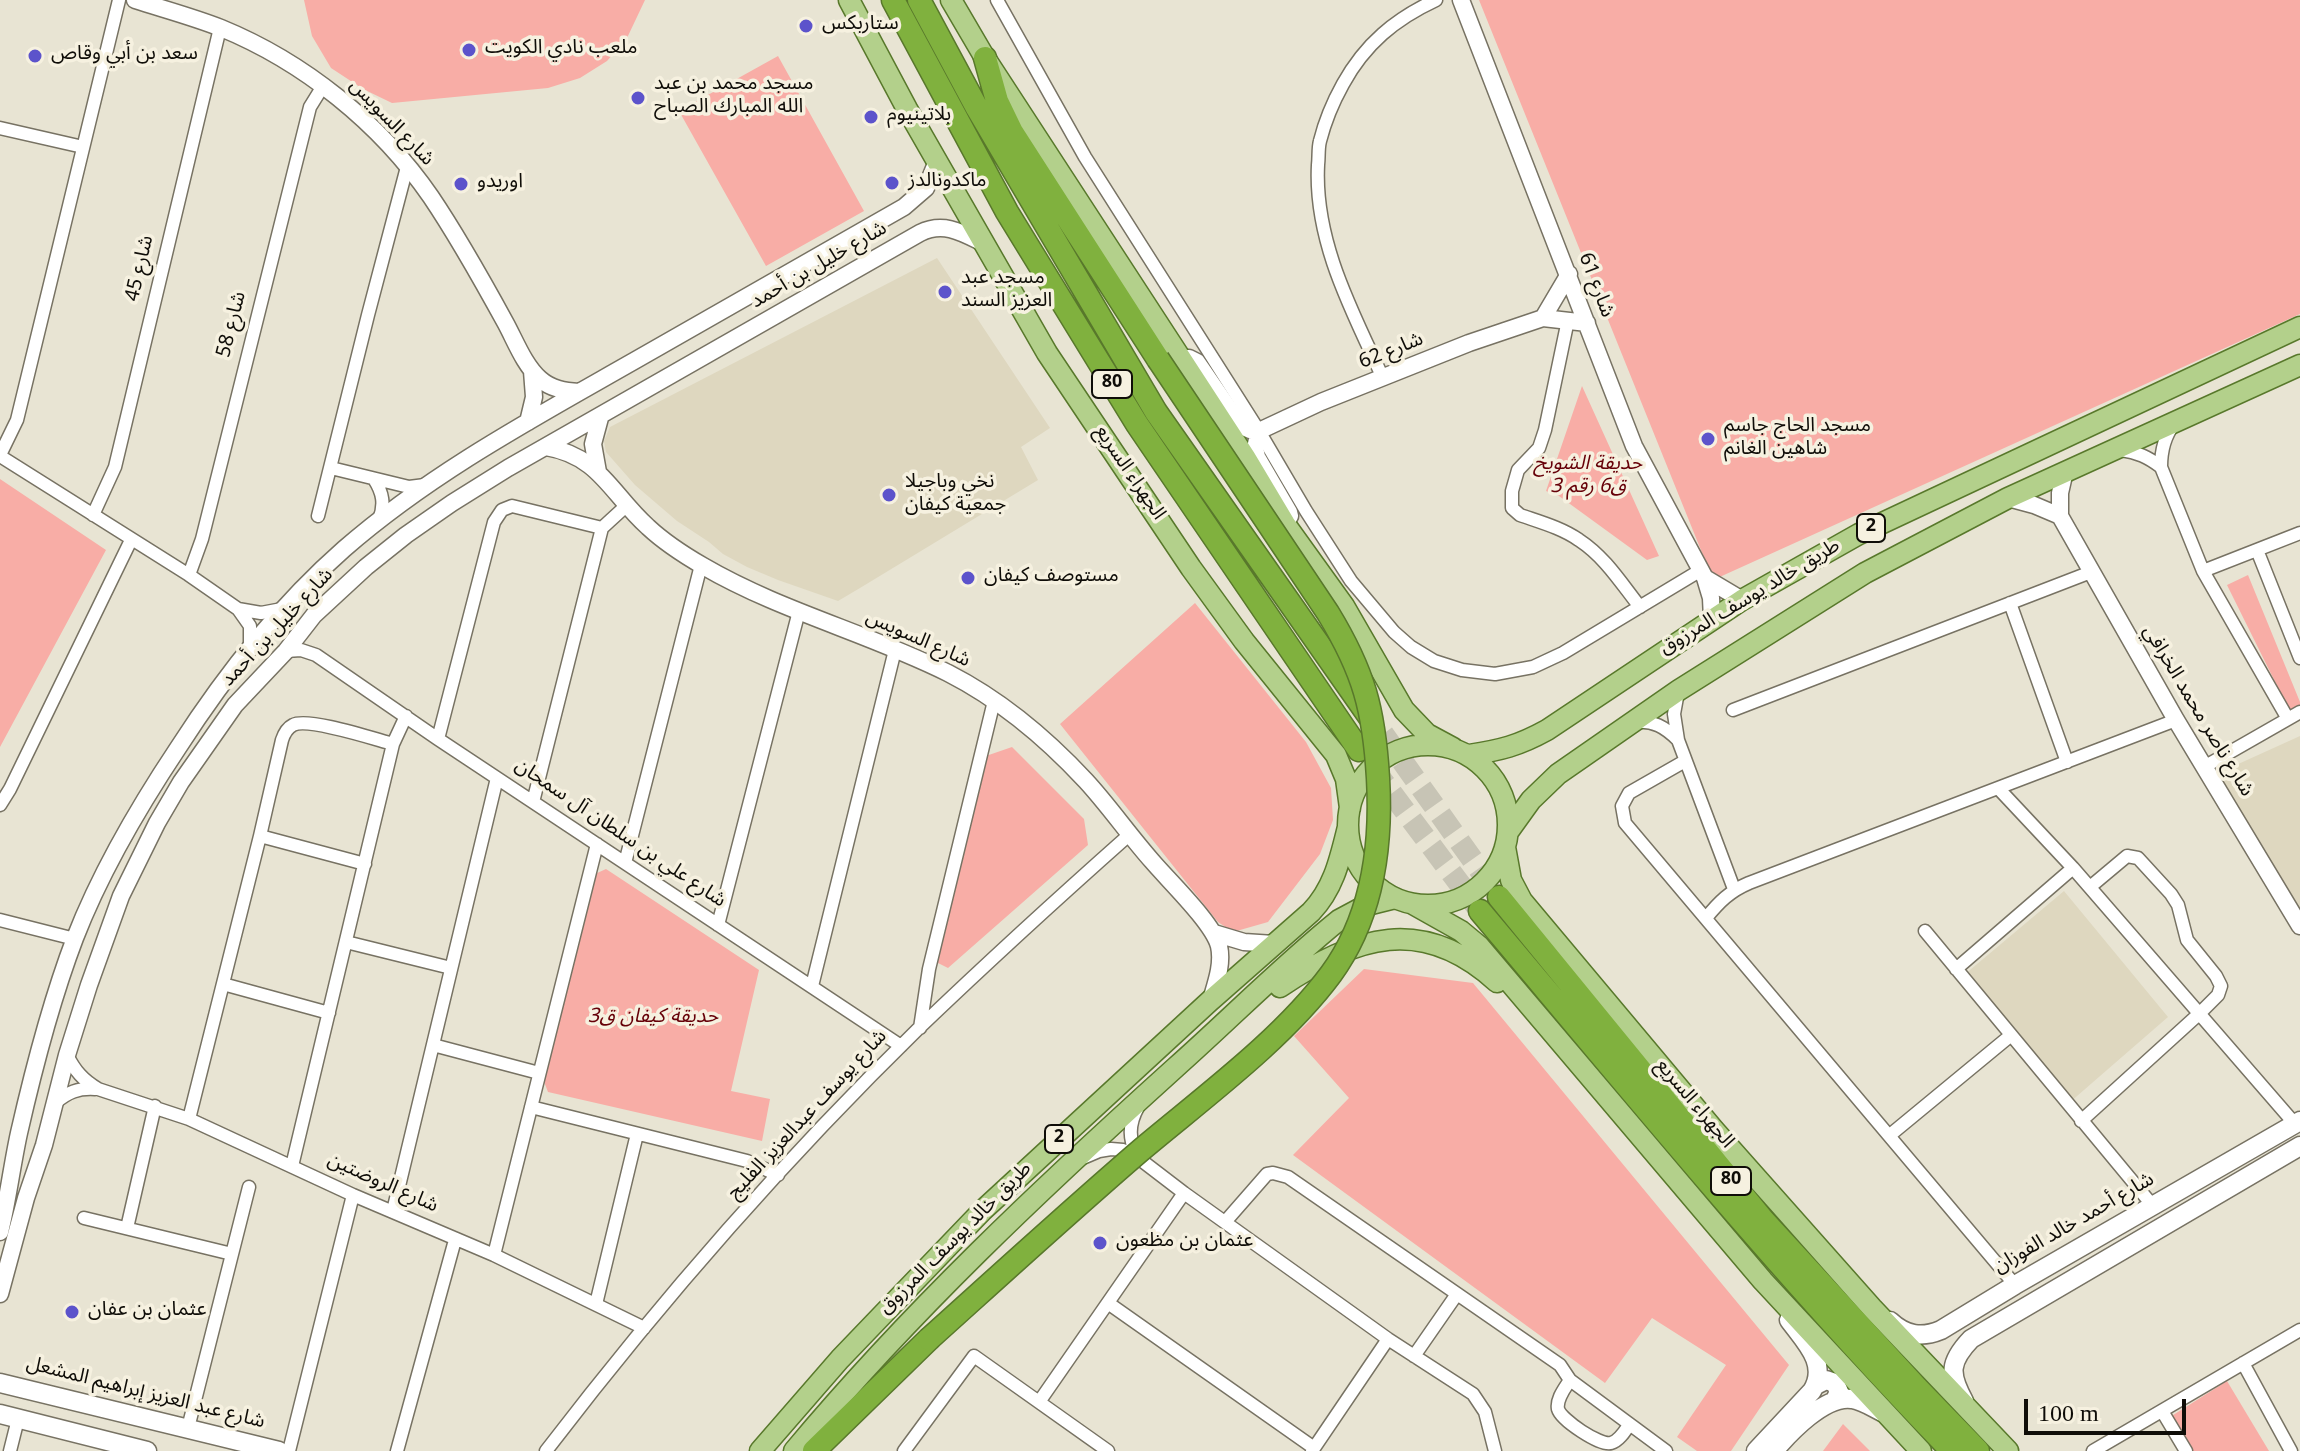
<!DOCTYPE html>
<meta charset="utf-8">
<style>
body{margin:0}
#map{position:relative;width:2300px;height:1451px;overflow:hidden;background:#e8e4d3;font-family:Georgia,serif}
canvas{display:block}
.scale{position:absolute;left:2024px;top:1399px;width:162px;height:36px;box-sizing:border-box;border:4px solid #0f0d08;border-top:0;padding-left:10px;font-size:24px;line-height:28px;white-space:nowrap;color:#0f0d08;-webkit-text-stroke:6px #f6f1e0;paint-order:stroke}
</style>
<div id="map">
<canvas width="2300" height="1451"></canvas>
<div class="scale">100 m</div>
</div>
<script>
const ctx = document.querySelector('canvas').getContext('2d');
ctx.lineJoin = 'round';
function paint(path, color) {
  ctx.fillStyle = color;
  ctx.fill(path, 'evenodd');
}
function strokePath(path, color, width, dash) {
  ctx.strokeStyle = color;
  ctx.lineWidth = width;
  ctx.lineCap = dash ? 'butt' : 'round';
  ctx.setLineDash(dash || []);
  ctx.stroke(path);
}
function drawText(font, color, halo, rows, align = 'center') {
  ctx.font = font + ' Georgia,"Noto Sans Arabic",serif';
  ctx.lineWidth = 7;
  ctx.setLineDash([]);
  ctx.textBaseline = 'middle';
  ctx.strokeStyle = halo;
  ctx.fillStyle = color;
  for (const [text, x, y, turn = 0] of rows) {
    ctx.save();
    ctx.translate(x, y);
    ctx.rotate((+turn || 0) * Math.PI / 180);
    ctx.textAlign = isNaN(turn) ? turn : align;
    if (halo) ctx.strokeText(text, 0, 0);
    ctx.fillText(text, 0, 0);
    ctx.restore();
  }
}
paint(new Path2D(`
 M937,258l113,170 -29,19 17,33 -178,108 -22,13 -60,-21 -31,-13 -24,-13 -14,-12 -32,-21 -42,-36 -29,-33 -2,-11 6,-14z
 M2300,736v181l-86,-142z
 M2064,891l104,126 -99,86 -105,-128z`), '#ded7bf');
paint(new Path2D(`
 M304,0h341l-18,38 -20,23 -27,17 -32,10 -156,15 -29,-14 -32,-21 -19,-32z
 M1479,0h821v314l-587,266z
 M778,56l86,155 -98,55 -87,-155z
 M1582,386l77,170 -12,4 -88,-64 -13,-5z
 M0,479l106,71 -106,197z
 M2248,575l52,127v7l-9,5 -64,-129z
 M1195,603l111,139 25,46 2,32 -13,34 -52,68 -35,10 -15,-10 -158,-198z
 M1012,747l72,72 4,26 -140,123 -12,-6 47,-205z
 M606,869l153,101 -28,121 39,8 -8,42 -214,-49 -5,-13 52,-205z
 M1364,969l109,14 316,382 -58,86h-34l-20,-14 49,-72 -74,-47 -47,65 -312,-228 56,-57 -55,-62z
 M2227,1381l42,70h-78l-21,-34z
 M1843,1424l27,27h-47z`), '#f8ada6');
strokePath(new Path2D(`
 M1383,734l116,163
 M1372,767l108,144`), '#c7c4b5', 22, [22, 11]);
const minor = new Path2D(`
 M997,0l88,157 174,274 47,80 45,70 43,51 17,15 23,14 28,9 33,4 38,-7 30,-14 138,-83
 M0,128l83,19
 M1568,320l-23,110 -6,18 -21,22 -6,21v17l8,7c20,7 42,13 59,25 26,17 42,43 61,67
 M1383,378c-31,-67 -69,-137 -65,-213 1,-8 0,-17 2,-24 5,-20 13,-39 23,-57 22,-40 52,-65 93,-84
 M2174,424c-10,13 -13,27 -13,43l42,104 85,148
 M2121,450c16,2 27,7 40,17
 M0,455l17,-35 102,-420
 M0,456l189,119 49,34 12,17v20
 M331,468l78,19 16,-2
 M374,479c9,14 11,25 5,41
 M93,515l22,-48 105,-439
 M318,516l50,-201 39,-148
 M2257,550l43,108
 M2203,571l97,-38
 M189,575l13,-36 108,-432 13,-21
 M2010,603l57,159
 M238,609l23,4 21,-4
 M286,651l15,-1 15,5 122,84 463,307
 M1678,692l-4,22 4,26 56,149
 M1733,710l358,-138
 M1635,722c18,-2 30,5 43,18
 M438,739l56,-217 8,-12 10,-4 90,22
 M1685,761l-56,32 -7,13 3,17 390,462
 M2204,767l96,-55
 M1998,788l75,80 222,256
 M533,802l69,-274 24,-22
 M0,805l10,-16 121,-249
 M260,836l105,28
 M625,863l76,-298
 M1706,918c13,-16 24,-27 43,-35l427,-163
 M0,920l75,19
 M718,925l81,-314
 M1925,931l228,275
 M346,942l105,26
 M1956,969l117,-101
 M223,984l106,29
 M812,986l83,-336
 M920,1028l9,-59 65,-268
 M433,1045l106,28
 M67,1055c8,16 16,25 31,34l91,30 164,76 141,60 150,73
 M55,1103c13,-11 23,-15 40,-14
 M531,1107l216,54 31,14
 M189,1119l71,-283 22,-96c2,-6 5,-12 11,-15 15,-8 81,14 100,19
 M2081,1121l119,-108 18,-18 3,-9 -5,-10 -29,-36 -9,-35 -7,-11 -33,-36 -11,-2 -37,31
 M1890,1135l120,-99
 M1085,1157l14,-6 12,-2 12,1 14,7 47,36 204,146 85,55 12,18 10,39
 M1137,1157c-8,-18 -9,-32 1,-50
 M292,1166l101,-422 13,-28
 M393,1211l104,-433
 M84,1218l148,36
 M1225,1222l42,-48 6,-1 15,4 272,188 10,15 96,71
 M127,1228l28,-122
 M494,1255l103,-411
 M1108,1303l206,145
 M596,1304l41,-170
 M1414,1356l43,-62
 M2243,1363l48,88
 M1570,1380c-5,8 -14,19 -12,29 3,11 42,37 53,34 8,-2 14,-12 18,-18
 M1039,1402l145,-209
 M2162,1411l24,40
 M188,1428l61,-241
 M10,1451l8,-32
 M289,1451l64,-256
 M397,1451l58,-211
 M546,1451c114,-149 239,-292 373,-423 69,-66 139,-130 210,-193
 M904,1451l70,-95 134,95
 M1312,1451l76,-112
 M2093,1451l207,-121`);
const tertiary = new Path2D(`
 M135,0c28,9 58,17 86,28 83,34 159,95 210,169 27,40 51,83 74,125 10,18 19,43 35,57 11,10 25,12 39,13
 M1461,0l173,446 71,132 6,20 1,21
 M1543,318l26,-44
 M1181,359l8,-1 8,4 44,64 9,4 9,1 62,-29 148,-59 74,-25 44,5
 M528,422l6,-25 -2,-26
 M1259,431l-4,17 2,9 32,55 1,4 -5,8
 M546,447c54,9 65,47 102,80 16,15 36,28 55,39 77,45 165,67 245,107 51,26 99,66 138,108 23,25 43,54 66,80 17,20 61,62 67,85 4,18 -3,37 -8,54
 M2065,471l-5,22v23l116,204 124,206
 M598,472l-5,-28 7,-26
 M2008,498l26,7 26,11
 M1705,578l37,22
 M1214,933l30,9 30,2
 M0,1232c8,-33 12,-67 19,-99 15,-66 32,-132 56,-195 26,-67 63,-130 103,-190 47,-73 100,-141 166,-199 87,-76 190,-131 290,-188 90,-51 180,-103 270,-154l22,-19 11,-27
 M0,1294l26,-96 18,-53 23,-90 22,-70 32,-89 36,-73 24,-41 54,-77 51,-54 28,-36 52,-48 40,-32 46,-32 56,-35 412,-235c24,-12 43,0 65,11`);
const secondary = new Path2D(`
 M1890,1321c16,15 32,17 51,9l74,-45 285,-164
 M0,1383l279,68
 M1816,1385l10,-5 9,3 4,9 -4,8
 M1964,1401c-15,-27 -15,-39 7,-62l329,-193
 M0,1414l147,37
 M1756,1451l56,-60c17,-27 -7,-49 -23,-71
 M1774,1451c16,-19 51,-56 78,-52 11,2 20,8 30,13`);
const primary = new Path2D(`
 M849,0l58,109 140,244 144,215 53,73 92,114 10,24 4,29
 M951,0l34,58 260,399 40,67 59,82 60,104 23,24 26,14
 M1348 825a80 80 0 1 1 160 0a80 80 0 1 1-160 0Z
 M1469,755c32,-5 49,-9 78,-25l195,-130 117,-66 441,-207
 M1508,832l23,-32 27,-26 121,-84 186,-117 143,-75 292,-133
 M1505,847l6,33 11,21 192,229 158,178 136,143
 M1413,904l48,27 18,15 284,335 158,170
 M1280,987c76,-51 142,-73 217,-5
 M760,1451l80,-92 142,-148 229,-211 100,-88c23,-24 29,-53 37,-85
 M794,1451c116,-139 248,-263 382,-384 54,-48 106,-101 163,-147l28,-15 28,-7`);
const motorway = new Path2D(`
 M893,0l114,212 130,212 222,326
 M919,0l58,108 179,304 213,304
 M985,58l12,43 15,31 146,227
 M1499,897l264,323 154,168 61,63
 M1480,911c154,183 305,368 472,540
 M814,1451l115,-112`);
strokePath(minor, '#777263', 15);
strokePath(tertiary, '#777263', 19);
strokePath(secondary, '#777263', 21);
strokePath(primary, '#58782b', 23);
strokePath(motorway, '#58782b', 25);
strokePath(minor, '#fff', 12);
strokePath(tertiary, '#fff', 16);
strokePath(secondary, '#fff', 18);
strokePath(primary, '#b3d08b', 20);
strokePath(motorway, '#80b13e', 22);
const motorwayBridge = new Path2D(`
 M929,1339c70,-63 140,-127 212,-189 63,-53 141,-110 190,-176 41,-56 51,-128 47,-196 -4,-68 -14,-106 -50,-165l-170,-254`);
strokePath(motorwayBridge, '#58782b', 25, []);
strokePath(motorwayBridge, '#80b13e', 22);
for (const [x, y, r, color] of [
 [806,26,8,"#5c53cb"],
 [469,50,8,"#5c53cb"],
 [35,56,8,"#5c53cb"],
 [638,98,8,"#5c53cb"],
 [871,117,8,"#5c53cb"],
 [892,183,8,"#5c53cb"],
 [461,184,8,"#5c53cb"],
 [945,292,8,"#5c53cb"],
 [1708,439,8,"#5c53cb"],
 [889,495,8,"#5c53cb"],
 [968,578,8,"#5c53cb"],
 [1100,1243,8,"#5c53cb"],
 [72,1312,8,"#5c53cb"]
]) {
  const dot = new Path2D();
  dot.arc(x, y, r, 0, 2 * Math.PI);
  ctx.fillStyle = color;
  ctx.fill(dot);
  strokePath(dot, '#f6f1e0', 3);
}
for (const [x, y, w] of [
 [1112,384,40],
 [1871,528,28],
 [1059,1139,28],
 [1731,1181,40]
]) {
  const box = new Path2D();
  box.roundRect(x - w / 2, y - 14, w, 28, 6);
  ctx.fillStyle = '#f6f1e0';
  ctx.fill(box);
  strokePath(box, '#0f0d08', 2);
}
drawText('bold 18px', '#0f0d08', null, [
 ["80",1112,384],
 ["2",1871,528],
 ["2",1059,1139],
 ["80",1731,1181]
]);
drawText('20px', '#0f0d08', '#f6f1e0', [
 ["ستاربكس",822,26],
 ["ملعب نادي الكويت",485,50],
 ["سعد بن أبي وقاص",51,56],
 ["مسجد محمد بن عبد",654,86],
 ["الله المبارك الصباح",654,109],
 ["بلاتينيوم",887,117],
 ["ماكدونالدز",908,183],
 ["اوريدو",477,184],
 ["مسجد عبد",961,280],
 ["العزيز السند",961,303],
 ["مسجد الحاج جاسم",1724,428],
 ["شاهين الغانم",1724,451],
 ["نخي وباجيلا",905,484],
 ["جمعية كيفان",905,507],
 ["مستوصف كيفان",984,578],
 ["عثمان بن مظعون",1116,1243],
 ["عثمان بن عفان",88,1312]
], 'left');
drawText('20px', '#0f0d08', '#f6f1e0', [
 ["شارع السويس",390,124,46],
 ["شارع خليل بن أحمد",820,267,-30],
 ["شارع 45",142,269,-77],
 ["شارع 61",1594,286,69],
 ["شارع 58",234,325,-76],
 ["شارع 62",1392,353,-22],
 ["الجهراء السريع",1128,474,56],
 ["طريق خالد يوسف المرزوق",1751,599,-31],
 ["شارع خليل بن أحمد",279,629,-47],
 ["شارع السويس",917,641,24],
 ["شارع ناصر محمد الخرافي",2196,712,59],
 ["شارع علي بن سلطان آل سمحان",619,835,34],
 ["الجهراء السريع",1693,1105,50],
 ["شارع يوسف عبدالعزيز الفليج",809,1116,-47],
 ["شارع الروضتين",382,1185,24],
 ["شارع أحمد خالد الفوزان",2075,1225,-30],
 ["طريق خالد يوسف المرزوق",957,1240,-45],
 ["شارع عبد العزيز إبراهيم المشعل",145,1395,14]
]);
drawText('italic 20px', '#660008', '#f6f1e0', [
 ["حديقة الشويخ",1588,466],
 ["ق6 رقم 3",1588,489],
 ["حديقة كيفان ق3",653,1019]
]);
</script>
